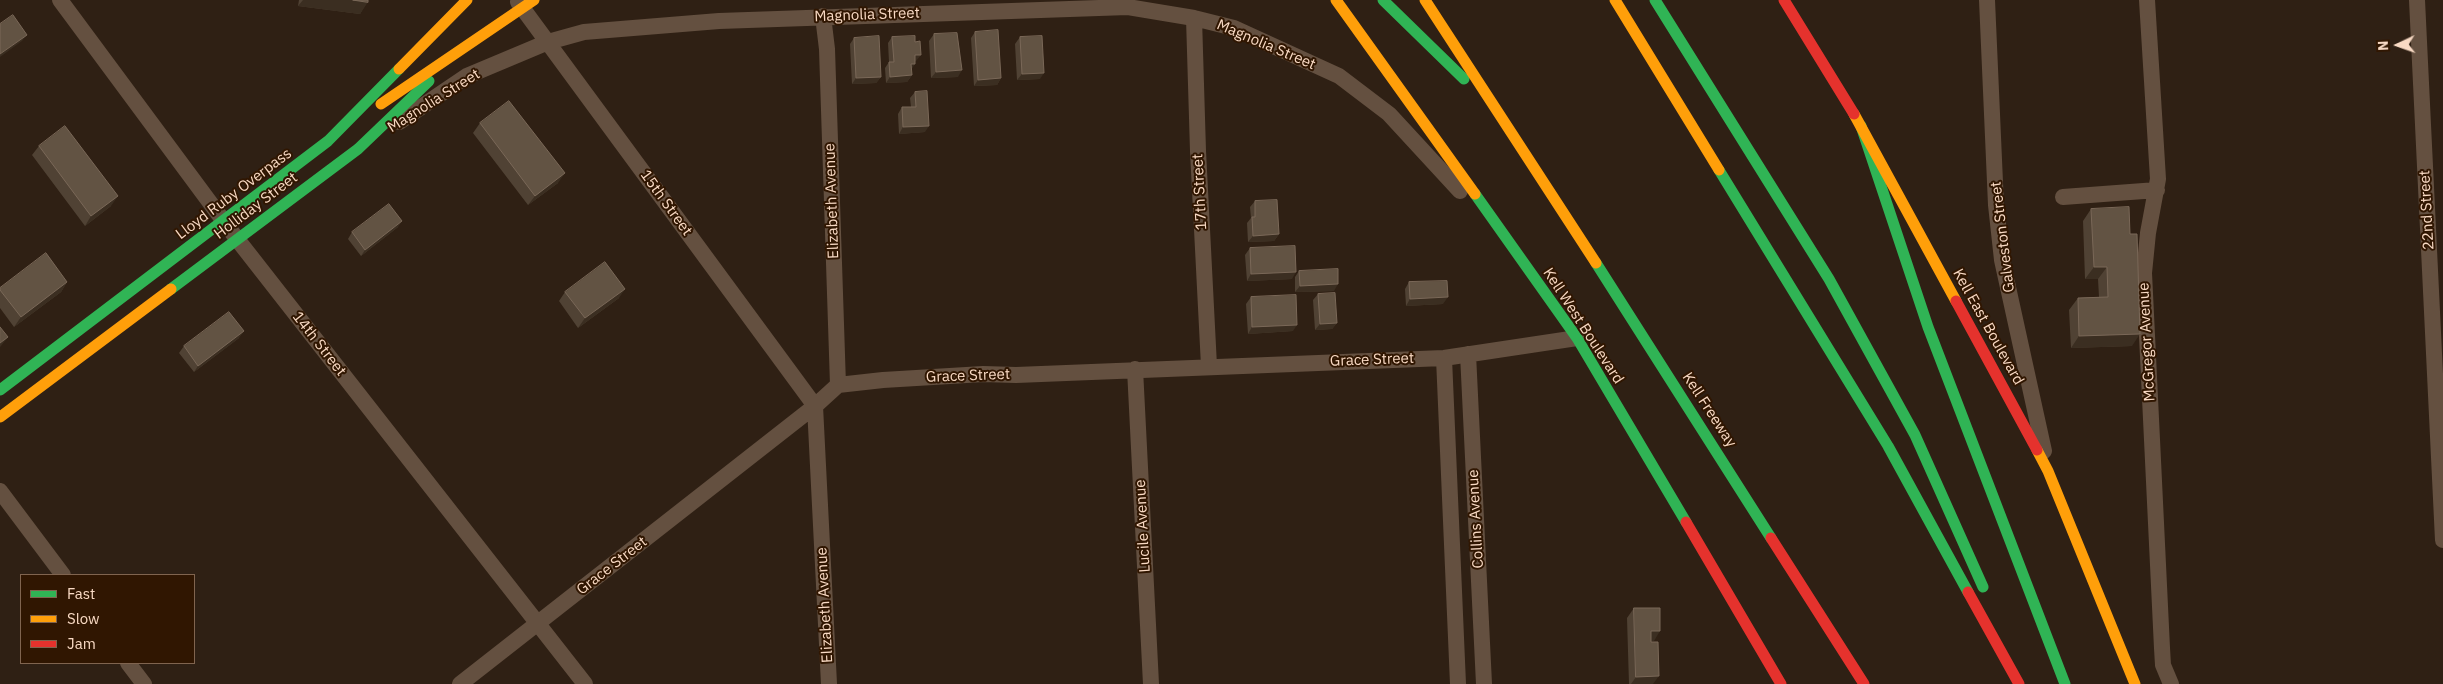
<!DOCTYPE html>
<style>
body{margin:0}
#map{position:relative;width:2443px;height:684px;overflow:hidden;background:#2f2014;font-family:"IBM Plex Sans",sans-serif}
canvas{display:block}
.legend{position:absolute;left:20px;top:574px;width:175px;height:90px;box-sizing:border-box;background:#301601;border:1px solid #80644f;margin:0;padding:6px 9px;list-style:none;font-size:15px;color:#f9dac4}
.legend li{display:flex;align-items:center;gap:10px;height:25px}
.legend b{width:25px;border:1px solid #80644f}
.north{position:absolute;left:2373px;top:20px;width:50px;height:50px;-webkit-text-stroke:4px #301601;paint-order:stroke;rotate:267deg;font-size:14px;font-weight:700;line-height:20px;text-align:center;color:#f9dac4}
.north::after{content:'';display:block;margin:auto;width:18px;height:22px;background:#f9dac4;clip-path:polygon(50% 0,100% 100%,50% 72%,0 100%)}
</style>
<div id="map">
<canvas width="2443" height="684"></canvas>
<ul class="legend">
<li><b style="height:6px;background:#30b455"></b>Fast</li>
<li><b style="height:6px;background:#ff9f0a"></b>Slow</li>
<li><b style="height:6px;background:#e5322d"></b>Jam</li>
</ul>
<div class="north">N</div>
</div>
<script>
const ctx = document.querySelector('canvas').getContext('2d');
ctx.lineJoin = 'round';
function strokePath(path, color, width, dash) {
  ctx.strokeStyle = color;
  ctx.lineWidth = width;
  ctx.lineCap = dash ? 'butt' : 'round';
  ctx.setLineDash(dash || []);
  ctx.stroke(path);
}
function paint(path, color) {
  ctx.fillStyle = color;
  ctx.fill(path, 'evenodd');
}
function drawText(font, color, halo, rows, align = 'center') {
  ctx.font = font + ' "IBM Plex Sans",sans-serif';
  ctx.lineWidth = 4;
  ctx.setLineDash([]);
  ctx.textBaseline = 'middle';
  ctx.strokeStyle = halo;
  ctx.fillStyle = color;
  for (const [text, x, y, turn = 0] of rows) {
    ctx.save();
    ctx.translate(x, y);
    ctx.rotate((+turn || 0) * Math.PI / 180);
    ctx.textAlign = isNaN(turn) ? turn : align;
    if (halo) ctx.strokeText(text, 0, 0);
    ctx.fillText(text, 0, 0);
    ctx.restore();
  }
}
strokePath(new Path2D(`
 M60,0l177,239 348,445
 M1987,0l9,205 6,55 42,191
 M2147,0l11,179 -10,54 -4,40 18,375 1,17 8,19
 M2417,0l26,540
 M518,2l297,404 14,278
 M823,16l4,33 11,336
 M1194,18l4,133 11,215
 M399,122l68,-46 81,-34 36,-10 135,-11 409,-14 66,11 40,10 105,48 50,38 71,77
 M2063,197l94,-7
 M1468,354l16,330
 M1444,358l14,326
 M1135,369l16,315
 M0,491l63,84
 M128,663l16,21
 M460,684l355,-278 23,-21 45,-5 100,-6 33,1 428,-17 133,-20`), '#645040', 16);
strokePath(new Path2D(`
 M1383,0l81,79
 M1655,0l174,279 86,156 68,152
 M1861,126l67,201 137,357
 M1719,170l169,276 80,146
 M1475,194l102,144 109,184
 M1596,263l175,275
 M171,289l187,-140 71,-68
 M0,390l328,-249 71,-72`), '#30b455', 11);
strokePath(new Path2D(`
 M1336,0l139,194
 M1425,0l171,263
 M1615,0l104,170
 M399,69l68,-69
 M381,104l153,-104
 M1854,114l102,187
 M0,417l171,-128
 M2037,450l11,21 87,213`), '#ff9f0a', 11);
strokePath(new Path2D(`
 M1784,0l70,114
 M1956,301l81,149
 M1686,522l95,162
 M1771,538l93,146
 M1968,592l51,92`), '#e5322d', 11);
paint(new Path2D(`
 M299,0h69l-8,14 -62,-8z
 M975,32l26,46 -4,7 -23,1 -3,-48z
 M934,34l24,43 -27,1 -2,-37z
 M892,37l24,24h-1l-4,9 1,5 -5,7 -21,1 -1,-15 4,-6 -1,-19z
 M1020,37l20,42 -23,1 -2,-36z
 M854,38l27,39 -5,6 -24,1 -2,-40z
 M915,92l10,40 -26,2 -1,-20 4,-7h9l-1,-9z
 M480,123l78,60 -30,22 -55,-72z
 M39,146l72,60 -26,20 -53,-71z
 M1255,201l24,33 -5,7 -26,1 -1,-19 4,-5 -1,-11z
 M2091,209l41,137 -61,2 -2,-38 9,-12 21,-1 -1,-18h-13l-2,-58z
 M398,227l-37,29 -13,-17 4,-7z
 M1250,248l42,31 -45,2 -2,-26z
 M1299,271l35,20 -39,1v-15z
 M67,282l-6,10 -47,35 -14,-19v-20z
 M1409,282l34,22 -37,2 -1,-17z
 M565,292l54,6 -41,30 -19,-27z
 M1318,294l19,29 -5,6 -17,1 -2,-30z
 M1251,297l42,34 -45,3 -2,-30z
 M239,338l-45,34 -15,-19 5,-7z
 M1634,608l20,33h-3l2,43h-24l-2,-66z`), '#504234');
paint(new Path2D(`
 M303,0h50l15,2 -8,12 -62,-8z
 M27,35l-5,6 -22,16v-3z
 M915,55h6l-5,6 -5,1z
 M911,64h4l-4,6z
 M962,70l-4,7 -27,1 5,-6z
 M1044,73l-4,6 -23,1 5,-6z
 M912,75l-5,7 -21,1 4,-6z
 M881,77l-5,6 -24,1 4,-6z
 M1001,78l-4,7 -23,1 4,-6z
 M929,126l-4,6 -26,2 4,-7z
 M565,173l-7,10 -30,22 7,-9z
 M118,196l-7,10 -26,20 6,-10z
 M402,221l-4,6 -37,29 4,-6z
 M1279,234l-5,7 -26,1 5,-6z
 M2094,267h13l-9,12h-13z
 M1296,272l-4,7 -45,2 4,-7z
 M67,282l-6,10 -47,35 7,-10z
 M1338,284l-4,7 -39,1 5,-6z
 M625,289l-6,9 -41,30 7,-10z
 M1448,297l-5,7 -37,2 4,-7z
 M1337,323l-5,6 -17,1 5,-6z
 M1297,325l-4,6 -45,3 4,-7z
 M244,331l-5,7 -45,34 4,-6z
 M2140,334l-8,12 -61,2 8,-12z
 M8,337l-7,9 -1,1v-4z
 M1651,631h9l-6,10h-10z
 M1659,676l-6,8h-22l5,-7z`), '#3b2e21');
const building = new Path2D(`
 M353,0h15v2z
 M13,15l14,20 -27,19v-30z
 M998,30l3,48 -23,2 -3,-48z
 M957,33l5,37 -26,2 -2,-38z
 M879,36l2,41 -25,1 -2,-40z
 M915,36v6l5,-1 1,14h-6v9h-4l1,11 -22,2 -1,-15h5l-2,-25z
 M1042,36l2,37 -22,1 -2,-37z
 M927,91l2,35 -26,1 -1,-20h14l-1,-15z
 M509,101l56,72 -30,23 -55,-73z
 M65,126l53,70 -27,20 -52,-70z
 M1277,200l2,34 -26,2 -1,-19h3v-16z
 M389,204l13,17 -37,29 -13,-18z
 M2129,207l1,27h7l3,100 -61,2 -1,-38 30,-1 -1,-30h-13l-3,-58z
 M1295,246l1,26 -45,2 -1,-26z
 M46,253l21,29 -46,35 -21,-27v-2z
 M605,262l20,27 -40,29 -20,-26z
 M1338,269v15l-38,2 -1,-15z
 M1447,281l1,16 -38,2 -1,-17z
 M1335,293l2,30 -17,1 -2,-30z
 M1296,295l1,30 -45,2 -1,-30z
 M229,312l15,19 -46,35 -14,-20z
 M0,327l8,10 -8,6z
 M1634,608h26v23h-9v11h7l1,34 -23,1z`);
paint(building, '#625343');
strokePath(building, '#7a6858', 1);
drawText('15px', '#f9dac4', '#301601', [
 ["Magnolia Street",867,15,-2],
 ["Magnolia Street",1266,45,23],
 ["Magnolia Street",434,101,-32],
 ["17th Street",1200,192,-93],
 ["Lloyd Ruby Overpass",234,194,-37],
 ["Elizabeth Avenue",832,201,-92],
 ["15th Street",666,203,54],
 ["Holliday Street",256,206,-37],
 ["22nd Street",2427,210,-93],
 ["Galveston Street",2003,237,-97],
 ["Kell West Boulevard",1583,326,57],
 ["Kell East Boulevard",1988,327,61],
 ["McGregor Avenue",2147,342,-93],
 ["14th Street",319,344,52],
 ["Grace Street",1372,360,-2],
 ["Grace Street",968,376,-2],
 ["Kell Freeway",1709,410,57],
 ["Collins Avenue",1476,519,-93],
 ["Lucile Avenue",1143,526,-93],
 ["Grace Street",612,566,-38],
 ["Elizabeth Avenue",825,605,-93]
]);
</script>
